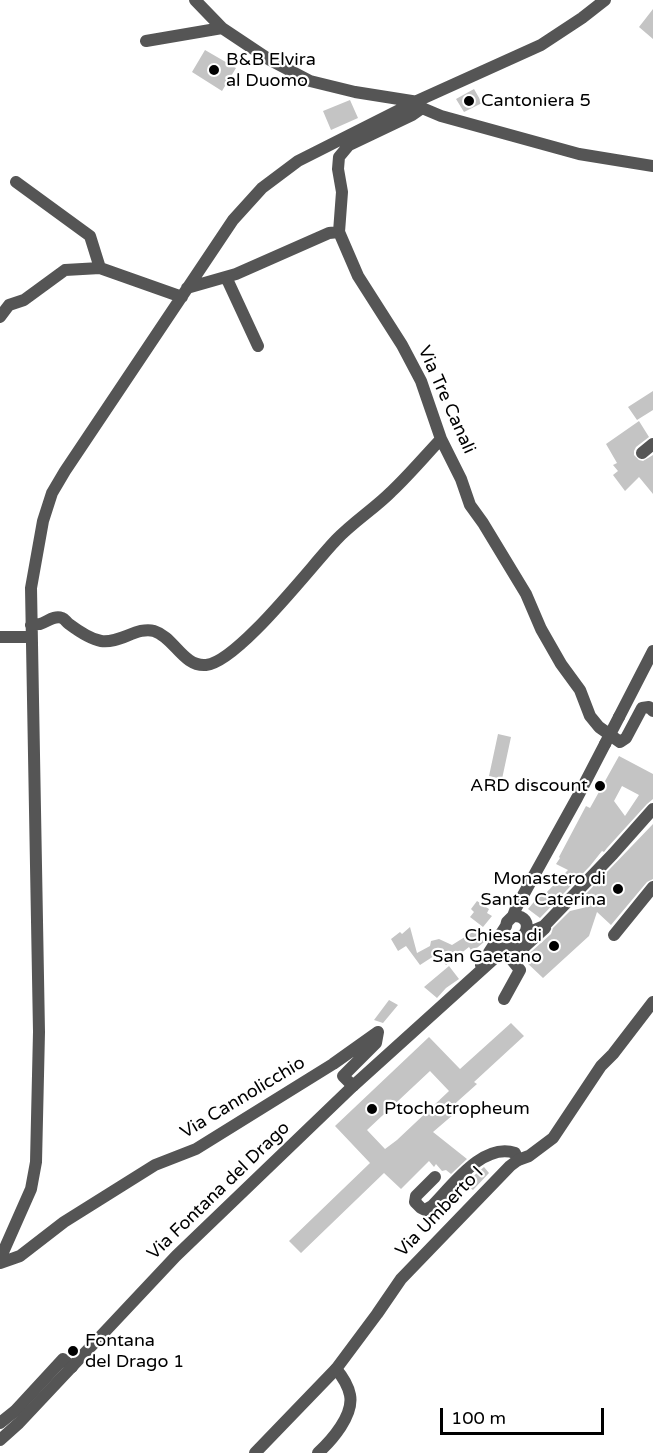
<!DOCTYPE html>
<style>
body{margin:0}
#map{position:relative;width:653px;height:1453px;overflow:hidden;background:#fff;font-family:"Varela Round",sans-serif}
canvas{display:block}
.scale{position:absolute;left:440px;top:1408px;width:164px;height:27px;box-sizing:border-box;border:3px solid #000;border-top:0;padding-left:8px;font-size:18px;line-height:21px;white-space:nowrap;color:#000;-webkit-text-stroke:4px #fff;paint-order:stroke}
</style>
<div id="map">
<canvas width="653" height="1453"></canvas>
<div class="scale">100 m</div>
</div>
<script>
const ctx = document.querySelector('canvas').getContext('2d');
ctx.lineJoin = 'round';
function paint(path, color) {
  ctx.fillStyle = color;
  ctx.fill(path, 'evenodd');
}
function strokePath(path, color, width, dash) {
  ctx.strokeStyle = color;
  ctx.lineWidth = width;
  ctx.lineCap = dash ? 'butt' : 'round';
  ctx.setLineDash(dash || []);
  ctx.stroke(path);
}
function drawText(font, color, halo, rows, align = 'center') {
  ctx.font = font + ' "Varela Round",sans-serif';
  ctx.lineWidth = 4.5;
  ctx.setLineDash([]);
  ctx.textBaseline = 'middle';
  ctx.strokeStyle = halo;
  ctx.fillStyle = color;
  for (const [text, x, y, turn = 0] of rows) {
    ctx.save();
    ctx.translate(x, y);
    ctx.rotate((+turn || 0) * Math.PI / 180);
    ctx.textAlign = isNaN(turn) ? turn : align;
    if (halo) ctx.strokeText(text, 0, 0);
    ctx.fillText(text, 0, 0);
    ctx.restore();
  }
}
paint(new Path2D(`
 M653,9v30l-14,-12z
 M205,50l31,18 -14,23 -30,-19z
 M474,89l8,14 -18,9 -8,-13z
 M350,100l8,18 -27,12 -8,-19z
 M653,391v19l-16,10 -9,-13z
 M639,421l10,16 -13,10 -2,4v4l5,5 4,1 10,-6v39l-14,-17 -14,14 -12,-16 5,-4 -5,-6 4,-2 -11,-19z
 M498,734l13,3 -9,42 -13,-3z
 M619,756l34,18v25l-6,5 -40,44 -3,4 -2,-1 -12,15 -50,52 -12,-9 15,-18 3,2 22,-23 -12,-6 4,-6 -1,-1 27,-51 4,2zM622,786l17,9 -14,21 -11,-15z
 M653,824v55l-6,3 -36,43 -14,-13 -8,24 -46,42 -20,-19 28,-25 2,-6 17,-17 21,-5 -9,-8z
 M477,901l12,8 -2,4 5,3 -9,11 -13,-10 4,-5 -3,-3z
 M410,927l7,26 13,-7 1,-5 8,-2 13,6 24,-15 8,12 -12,10 -3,-5 -23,18 -9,-11 -17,11 -14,-19 -8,5 -7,-12 9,-7 2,2z
 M449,966l10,13 -13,9 -9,10 -13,-11z
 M389,1000l9,5 -15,18 -9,-3z
 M511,1023l13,13 -50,46 3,2 -28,25 5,5 -21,18 34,27 -16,15 -5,-4 -4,1 -6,-7 -2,3 -5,-6 -28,28 -17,-16 -83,80 -12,-12 81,-78 -35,-37 94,-89 31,32zM430,1071l19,20 -52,49 -12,9 -18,-19z
 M484,1167l5,6 -16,17 -9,-6z`), '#c4c4c4');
strokePath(new Path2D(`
 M195,0l27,28 48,32 40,21 45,11 63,10
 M146,41l76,-13
 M422,108l-10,7 -63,30 -10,12 -1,12 4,23 -3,40 19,44 44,69 19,36 20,58 20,40 9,26 13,18 43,71 15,35 20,35 19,26 10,26 9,11 21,15 6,-4 16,-30 7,-1 4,4
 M422,108l19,8 138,38 74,12
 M16,182l74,54 10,32
 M226,277l32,69
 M187,288l49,-14 93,-41 10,-1
 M0,317l9,-12 15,-5 41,-30 35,-2 82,29
 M642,453l11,-9
 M31,625c3,-1 6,-1 9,-1 7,-2 14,-9 22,-6 3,1 4,4 7,6 8,6 21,15 32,17 18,3 37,-15 53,-10 20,6 29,36 52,34 32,-3 106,-100 130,-125 17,-18 38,-31 55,-48 18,-17 33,-35 50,-53
 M0,637h31
 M614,935l39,-48
 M504,999l16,-29 -9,-11 34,-31 -1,-2
 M435,1177l-19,19 -1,6 6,6 4,2 7,-4c20,-20 51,-64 83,-53l3,7
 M0,1259l31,-70 5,-27 3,-130 -8,-444 12,-67 9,-28 13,-22 168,-251 29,-32 36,-27 119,-60 124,-56 41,-27 23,-18
 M0,1263l20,-7 44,-34 91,-57 41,-16 137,-85 45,-32 -2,11 -33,33 10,10
 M0,1423l15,-12 48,-52 9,8
 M318,1453c14,-13 36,-38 32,-58 -2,-10 -8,-19 -14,-26`), '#555', 12);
strokePath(new Path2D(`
 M619,717l34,-66
 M513,916l3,-8 61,-110 28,-54
 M513,916c11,-1 17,7 12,17
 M481,965l25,-39 1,-4 6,-6
 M0,1440l19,-17 157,-167 177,-170 165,-149 26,-11 69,-72 40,-45
 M255,1453l81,-84 41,-55 24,-35 109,-113 8,-6 11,-4 24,-18 48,-72 12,-12 40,-52`), '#555', 12);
strokePath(new Path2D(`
 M605,744l14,-27`), '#555', 12);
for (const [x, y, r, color] of [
 [214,70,6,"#000"],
 [469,101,6,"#000"],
 [600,786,6,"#000"],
 [618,889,6,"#000"],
 [554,946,6,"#000"],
 [372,1109,6,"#000"],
 [73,1351,6,"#000"]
]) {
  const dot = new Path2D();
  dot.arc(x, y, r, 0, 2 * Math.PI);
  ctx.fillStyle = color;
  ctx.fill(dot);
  strokePath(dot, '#fff', 2);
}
drawText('18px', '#000', '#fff', [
 ["B&B Elvira",226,60],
 ["al Duomo",226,81],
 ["Cantoniera 5",481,101],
 ["ARD discount",588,786,"right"],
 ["Monastero di",606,879,"right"],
 ["Santa Caterina",606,900,"right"],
 ["Chiesa di",542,936,"right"],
 ["San Gaetano",542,957,"right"],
 ["Ptochotropheum",384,1109],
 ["Fontana",85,1341],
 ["del Drago 1",85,1362]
], 'left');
drawText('18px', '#000', '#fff', [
 ["Via Tre Canali",446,400,66],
 ["Via Cannolicchio",243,1098,-31],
 ["Via Fontana del Drago",219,1191,-44],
 ["Via Umberto I",440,1212,-46]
]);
</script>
